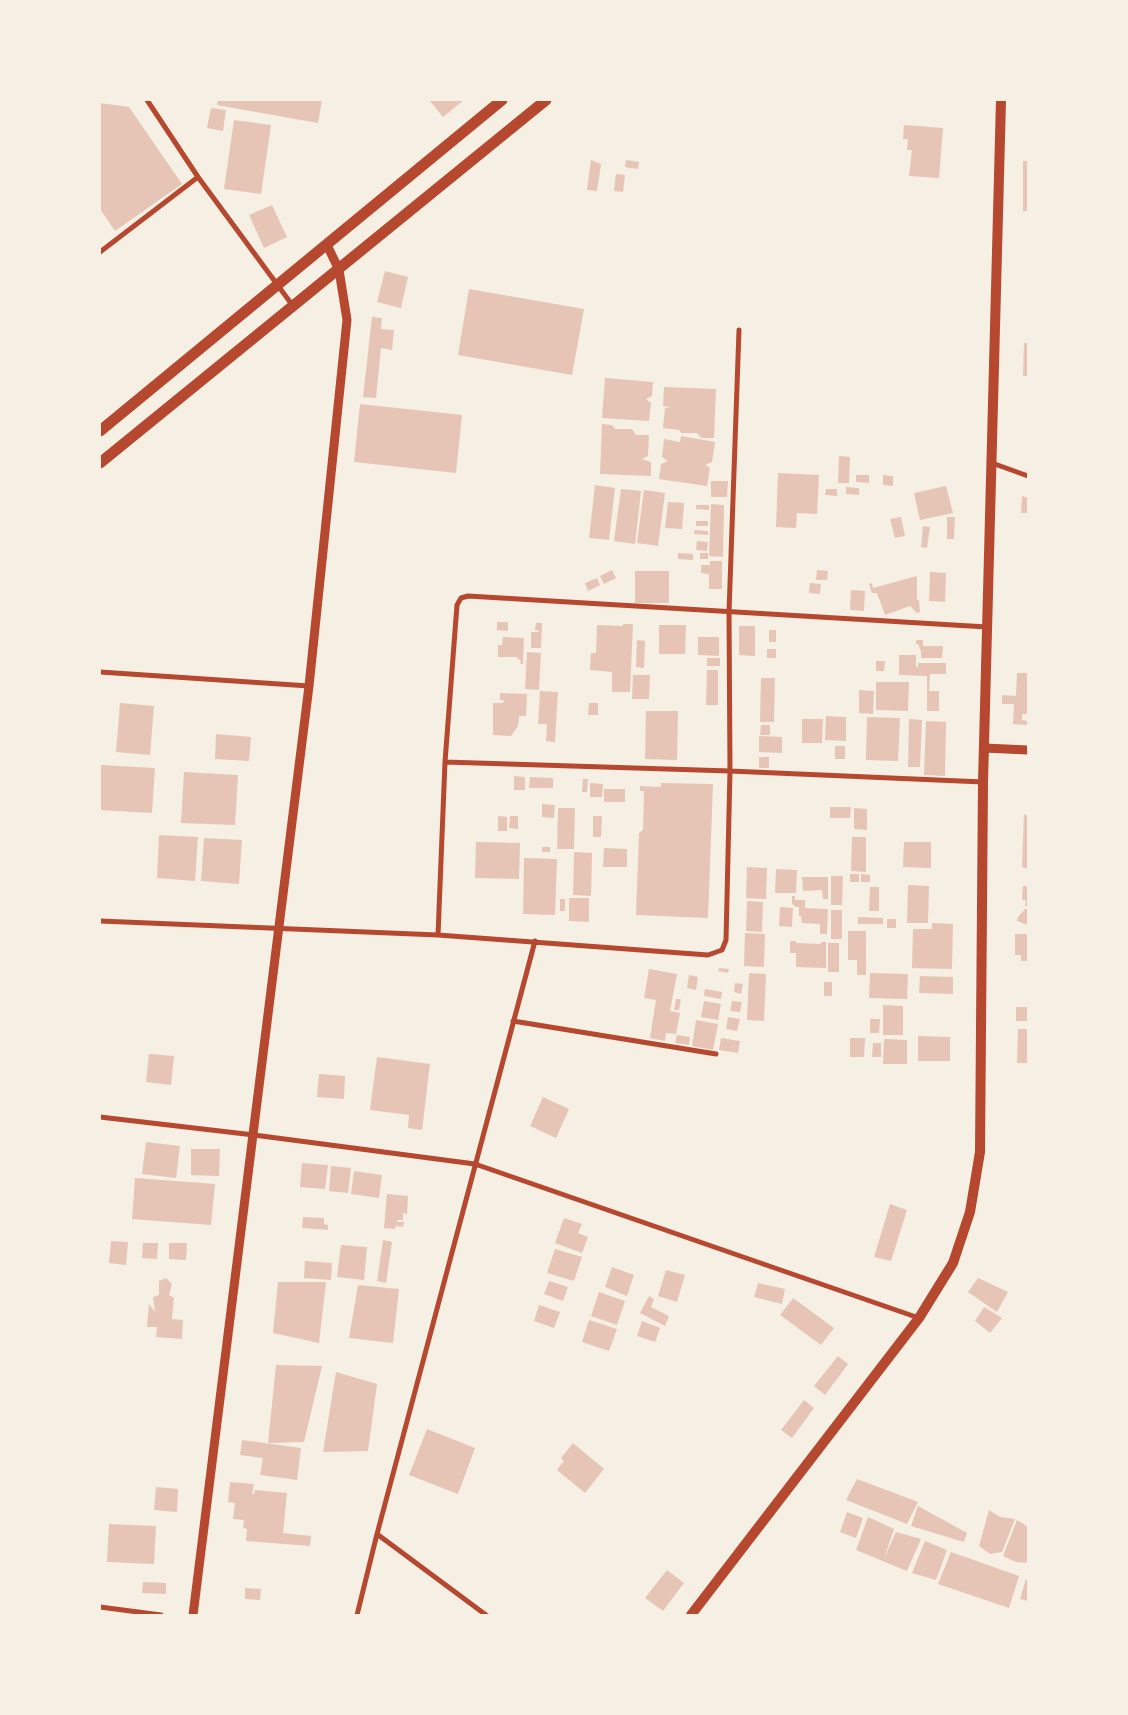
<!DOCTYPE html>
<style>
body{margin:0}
#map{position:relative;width:1128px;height:1715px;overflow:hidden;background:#f6efe4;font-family:"Titillium Web",sans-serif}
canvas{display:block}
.frame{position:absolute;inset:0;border:101px solid #f6efe4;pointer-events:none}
</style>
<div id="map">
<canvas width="1128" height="1715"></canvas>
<div class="frame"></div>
</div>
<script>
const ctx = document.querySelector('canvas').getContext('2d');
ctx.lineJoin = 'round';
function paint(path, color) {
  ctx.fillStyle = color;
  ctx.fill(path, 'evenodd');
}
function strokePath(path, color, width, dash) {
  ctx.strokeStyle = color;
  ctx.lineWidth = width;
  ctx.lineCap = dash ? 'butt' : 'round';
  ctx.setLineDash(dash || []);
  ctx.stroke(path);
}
paint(new Path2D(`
 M218,100h104l-4,23 -101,-18z
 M429,100h35l-21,17z
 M100,103l29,4 53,77 -67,47 -15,-22z
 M211,108l15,2 -3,21 -16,-3z
 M234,120l37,5 -10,69 -37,-5z
 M904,125l39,3 -4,50 -30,-2 3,-26h-5l1,-11h-5z
 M591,160l10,4 -4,27 -10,-1z
 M626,160l13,2 -1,7 -13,-2z
 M1023,161h5v50h-5z
 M616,174l9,1 -2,17 -9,-1z
 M272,205l15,32 -23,11 -15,-33z
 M385,271l23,6 -7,31 -24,-6z
 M469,289l115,20 -12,66 -114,-20z
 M372,317l10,1 -1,11 13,1 -2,20 -11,-2 -5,50 -13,-1z
 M1024,343h4v33h-5z
 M605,378l48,4 -1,14 -6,3 5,4 -2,18 -47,-3z
 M664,387l52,2 -2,49h-13l-4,-5h-16l-2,-3 -16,-2 2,-20 6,-1 -8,-1z
 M360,404l102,11 -6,58 -102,-11z
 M602,424l10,1 3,4h17l4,6h13l-1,21 -6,3 9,3v14l-51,-2z
 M681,436l34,6 -3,20 -7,3 5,3 -3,18 -48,-7 2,-15 7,-3 -6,-4 2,-18 16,3z
 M839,456l11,1 -1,26h-11z
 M778,473l41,2 -2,39 -20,-1 -1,15 -20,-1z
 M856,475h13v8l-13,-1z
 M883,475l10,1v10l-10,-1z
 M711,481h17l-1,16h-16z
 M595,485l20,3 -6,52 -20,-2z
 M946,486l7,27 -33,7 -6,-27z
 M846,487l13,1v7l-13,-1z
 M621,489l20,2 -6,53 -21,-3z
 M826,489h11v7l-12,-1z
 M644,490l21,3 -7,53 -21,-3z
 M1022,496l6,2v15h-7z
 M668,502l16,1 -2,26 -17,-1z
 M711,504l13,1 -1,52 -14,-1z
 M696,505h13v5l-13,-1z
 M901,517l4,19 -10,2 -5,-19z
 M947,517h8l-1,22h-7z
 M696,521h12v5h-12z
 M923,526l7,1 -3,21 -6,-1z
 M695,530l13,1v4l-14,-1z
 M697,541l11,1 -1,9 -11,-1z
 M678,553l15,1v6l-15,-1z
 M700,553h8v6h-8z
 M710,561h12v28h-13v-15l-8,-1v-8h9z
 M612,570l4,8 -12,6 -4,-8z
 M817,570l11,1 -1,9h-11z
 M635,571h34v32h-34z
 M930,572l16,1 -1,29 -16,-1z
 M917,576v24h2l1,12 -3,1 -7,-7 -25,9 -8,-22h-5l-3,-9 3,-1 1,5z
 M597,578l3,7 -12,6 -3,-8z
 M810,583l11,1 -1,10 -11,-1z
 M851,590l14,1 -1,20 -14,-1z
 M497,622h11v9l-11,-1z
 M536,623h6l-1,25h-10v-16h7l1,-2h-4z
 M623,624h10l-3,68h-18v-20l-22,-2 1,-17h5l1,-28 26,1z
 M659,625h27l-1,29h-26z
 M739,626h16v30l-16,-1z
 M769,630h7v12h-7z
 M503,637l21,1 -1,26h-3l1,-3 -5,-4h-18v-12h4z
 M698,637h21v19l-21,-1z
 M637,640l8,1 -1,27 -8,-1z
 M916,640h7v6h20l-1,12h-21v-7l-3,-7h-2z
 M767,649h9v9h-9z
 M527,652l14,1 -2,37 -14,-1z
 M899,655h17v12h2v-4h28v11h-16l-1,17h10v20h-12v-35l-28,-1z
 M707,658h13v8h-13z
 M876,661h9l-1,10h-8z
 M707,670h11v35h-12z
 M1017,673h11v41h-6v6l6,1v4l-15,-1 1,-20h-12v-9l14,1z
 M633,675h17l-1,24h-17z
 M761,678h14l-1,44h-14z
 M876,682h33l-1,29 -32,-1z
 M859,690l15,1 -1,23 -14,-1z
 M540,691l18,1 -3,50 -9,-1 1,-17h-9z
 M500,693l27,1 -1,22h-7l-1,10 -7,10 -18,-1v-32h10l1,-3h-4z
 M120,703l34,3 -4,49 -34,-3z
 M589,703h9v12h-10z
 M646,711h32l-1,49 -32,-1z
 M826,716l20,1v24l-21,-1z
 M867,717l33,1 -2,43 -32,-1z
 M802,719h21l-1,24h-20z
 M909,719l13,1 -2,47h-12z
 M926,721l20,1 -1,54 -21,-1z
 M761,725h9v10h-10z
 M216,734l35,3 -2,24 -34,-2z
 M759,736l23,1v16l-23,-1z
 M835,746h10v13h-10z
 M759,757h10v11h-10z
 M101,765l54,3 -3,45 -52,-3z
 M184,772l54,3 -3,50 -54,-2z
 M514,776l11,1v13h-11z
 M530,777l23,1v10h-24z
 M583,779h5l-1,13h-5z
 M590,783l13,1 -1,13h-12z
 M661,783l52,1 -5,134 -72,-3 3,-82 4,-3 1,-39h-4v-5l21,1z
 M604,789h21v13h-21z
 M542,804l13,1 -1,13 -12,-1z
 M830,807h21l-1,11h-20z
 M558,808h17l-1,41h-17z
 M854,808l13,1v21l-13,-1z
 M1024,814l4,2v53l-6,-2z
 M498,816l9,1v14h-9z
 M510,816h8v13l-9,-1z
 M593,816h9l-1,21h-8z
 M159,835l39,2 -3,44 -38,-3z
 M852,837h14v35l-15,-1z
 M204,838l38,2 -3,44 -38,-3z
 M476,842l44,1 -1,36 -44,-1z
 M904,842h27v26l-28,-1z
 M542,847h8v5h-8z
 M604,848l23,1v18h-24z
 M574,852l18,1 -1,43 -18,-1z
 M524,858l33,1 -2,56 -32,-1z
 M747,867l20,1 -1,31 -20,-1z
 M776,869l21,1 -1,23h-21z
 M850,874h9v8h-9z
 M861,874l9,1v7h-9z
 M831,876h12l-1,29h-11z
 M802,877h26v22h-5l-1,-9 -19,1z
 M908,885l21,1 -1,37h-21z
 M1023,886h5v20h-3l1,-6h-4z
 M870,887h9v24h-10z
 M792,896h3v4h10v8l23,1 -1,25h-7v-10l-18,-1 -1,-7h-2v-9h-3l-4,-3z
 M569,898h20v24l-20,-1z
 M560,899h5v12h-5z
 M747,901l16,1 -1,30 -16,-1z
 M780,907l13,1 -1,19 -13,-1z
 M1025,909h3v16l-11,-4 1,-4z
 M831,910h11v29h-11z
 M858,917l25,1v6h-25z
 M887,919h9v9h-9z
 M932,923l21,1 -1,45 -40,-1 1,-39h19z
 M848,931h18v44h-9v-15h-9z
 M745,933l20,1 -1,33 -20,-1z
 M1015,934h13v27h-7v-6h-6z
 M790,941h6v2l25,1v-2h5v26l-30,-1v-14h-6z
 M828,943h11v29h-11z
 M719,968l10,1 -1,4 -10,-2z
 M649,969l28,5 -7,37 10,2 -4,21 -10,-1 -1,8 -15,-3 6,-38 -12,-2z
 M749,973l17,1 -2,47 -17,-1z
 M870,973l38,1 -1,25 -38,-1z
 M689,975l9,2 -2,13 -9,-2z
 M920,976l33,1v17l-34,-1z
 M824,982h8v14h-8z
 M735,983l8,1 -2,10 -7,-2z
 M705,989l17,3 -1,7 -17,-3z
 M676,999h5l-2,11h-5z
 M704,1001l17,3 -3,16 -17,-3z
 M732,1001l10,1 -2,10 -10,-1z
 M883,1005l20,1v29h-20z
 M1016,1007h12v14h-12z
 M728,1017l12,2 -3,12 -11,-2z
 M870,1019h10l-1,14h-9z
 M696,1020l22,4 -5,26 -21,-4z
 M1018,1029h10v34h-11z
 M677,1035l13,2 -1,8 -14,-2z
 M918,1036l32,1v24h-32z
 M721,1038l19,3 -2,12 -19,-3z
 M850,1038h15l-1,19h-14z
 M884,1039l23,1v24h-24z
 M873,1043h8v14h-9z
 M149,1054l25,2 -3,29 -25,-3z
 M377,1057l53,7 -8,66 -14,-2 1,-13 -39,-5z
 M319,1074l26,2 -1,23 -27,-2z
 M543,1097l26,12 -13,29 -26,-12z
 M146,1142l34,4 -4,32 -34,-4z
 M191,1149h29l-1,27 -28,-1z
 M302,1163l26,2 -3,24 -25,-2z
 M331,1166l20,2 -3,25 -19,-2z
 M354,1171l28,4 -3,23 -28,-4z
 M135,1178l80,6 -4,41 -79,-6z
 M387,1194l21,2 -1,18 -4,-1v7h-6v2h7l-1,5 -7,-1 -1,3 -11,-1z
 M890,1204l17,6 -16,51 -17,-4z
 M303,1217l21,1v6l4,1v5l-26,-2z
 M564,1218l18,6 -4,9 10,4 -6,16 -27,-10z
 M383,1240l9,2 -6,41 -9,-2z
 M111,1241l17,1 -2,23 -17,-2z
 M143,1243h15l-1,16 -15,-1z
 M169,1243h18l-1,17 -17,-1z
 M341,1245l26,2 -3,33 -27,-3z
 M555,1249l27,8 -8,24 -27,-8z
 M305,1261l27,2 -1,17 -27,-2z
 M612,1267l22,8 -7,21 -22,-9z
 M666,1270l19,5 -8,27 -19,-6z
 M166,1278l6,6 -3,11 5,3 -2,21 11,1 -1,19 -26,-2 1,-10h-10l2,-23 6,8 -2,-15 6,-2v-14z
 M978,1278l30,14 -11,20 -29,-20z
 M549,1281l19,6 -5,14 -19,-7z
 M278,1282h48l-7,61 -46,-10z
 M758,1283l27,6 -3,15 -28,-7z
 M358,1285l41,4 -6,54 -44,-5z
 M599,1292l26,9 -8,24 -26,-9z
 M649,1296l5,3 -3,8 18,9 -4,10 -25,-13z
 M793,1298l41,30 -13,17 -41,-30z
 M539,1305l21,7 -6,16 -20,-7z
 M984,1307l18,11 -12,15 -15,-12z
 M589,1320l28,9 -8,22 -27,-9z
 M642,1321l18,7 -5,14 -18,-6z
 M838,1356l10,8 -23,31 -11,-9z
 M276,1365l46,1 -18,76 -36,1z
 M336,1372l41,12 -9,67 -45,1z
 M804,1400l10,8 -22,30 -11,-8z
 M427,1429l48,19 -17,46 -49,-19z
 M242,1440l59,8 -4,32 -37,-5 3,-17 -23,-3z
 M573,1443l31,26 -19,24 -28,-23 7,-9 -3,-3z
 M857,1479l61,23 -11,22 -61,-24z
 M230,1482l24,2 -2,10h2l1,-4 32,3 -4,40 28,3 -1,10 -64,-5 1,-12 -4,-1 1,-8 -11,-1 2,-16 -7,-1z
 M156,1487l22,2 -1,23 -23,-2z
 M918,1506l49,27 -3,9 -53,-16z
 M989,1510l11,7 15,2 -13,33 -12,2 -11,-8z
 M847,1512l16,6 -7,20 -16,-6z
 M868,1517l26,12 -10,30 12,-27 25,7 -14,32 -51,-21z
 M1017,1520l11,7v36l-12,-1 -13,-6z
 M109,1524l47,2 -2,38 -47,-2z
 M925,1541l22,9 -11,30 -24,-7z
 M951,1552l68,24 -10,32 -71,-24z
 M667,1570l17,13 -21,28 -18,-13z
 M1026,1579l2,1v21l-8,-2z
 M143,1582l23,1v11l-24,-1z
 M245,1588l16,1 -1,11 -15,-1z`), '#e6c5b7');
strokePath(new Path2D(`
 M147,100l51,77 95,129
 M100,252l98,-75
 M992,463l36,13
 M100,672l209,14
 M445,762l285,9 253,11
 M100,921l338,14 270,20 14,-5 4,-10 4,-169 -1,-159 10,-282
 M438,935l7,-173 12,-157 4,-7 7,-2 519,31
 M513,1021l203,33
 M100,1117l154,18 221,29 444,154
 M377,1534l109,81
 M100,1607l61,8
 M357,1615l20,-81 158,-593`), '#b5482f', 5);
strokePath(new Path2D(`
 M984,748l44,2
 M193,1615l116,-929 38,-366 -8,-50 -12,-25`), '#b5482f', 9);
strokePath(new Path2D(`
 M691,1615l228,-297 34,-55 17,-51 10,-60 3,-370 18,-682`), '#b5482f', 10);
strokePath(new Path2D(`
 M100,431l402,-331
 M100,463l446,-363`), '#b5482f', 11);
</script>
